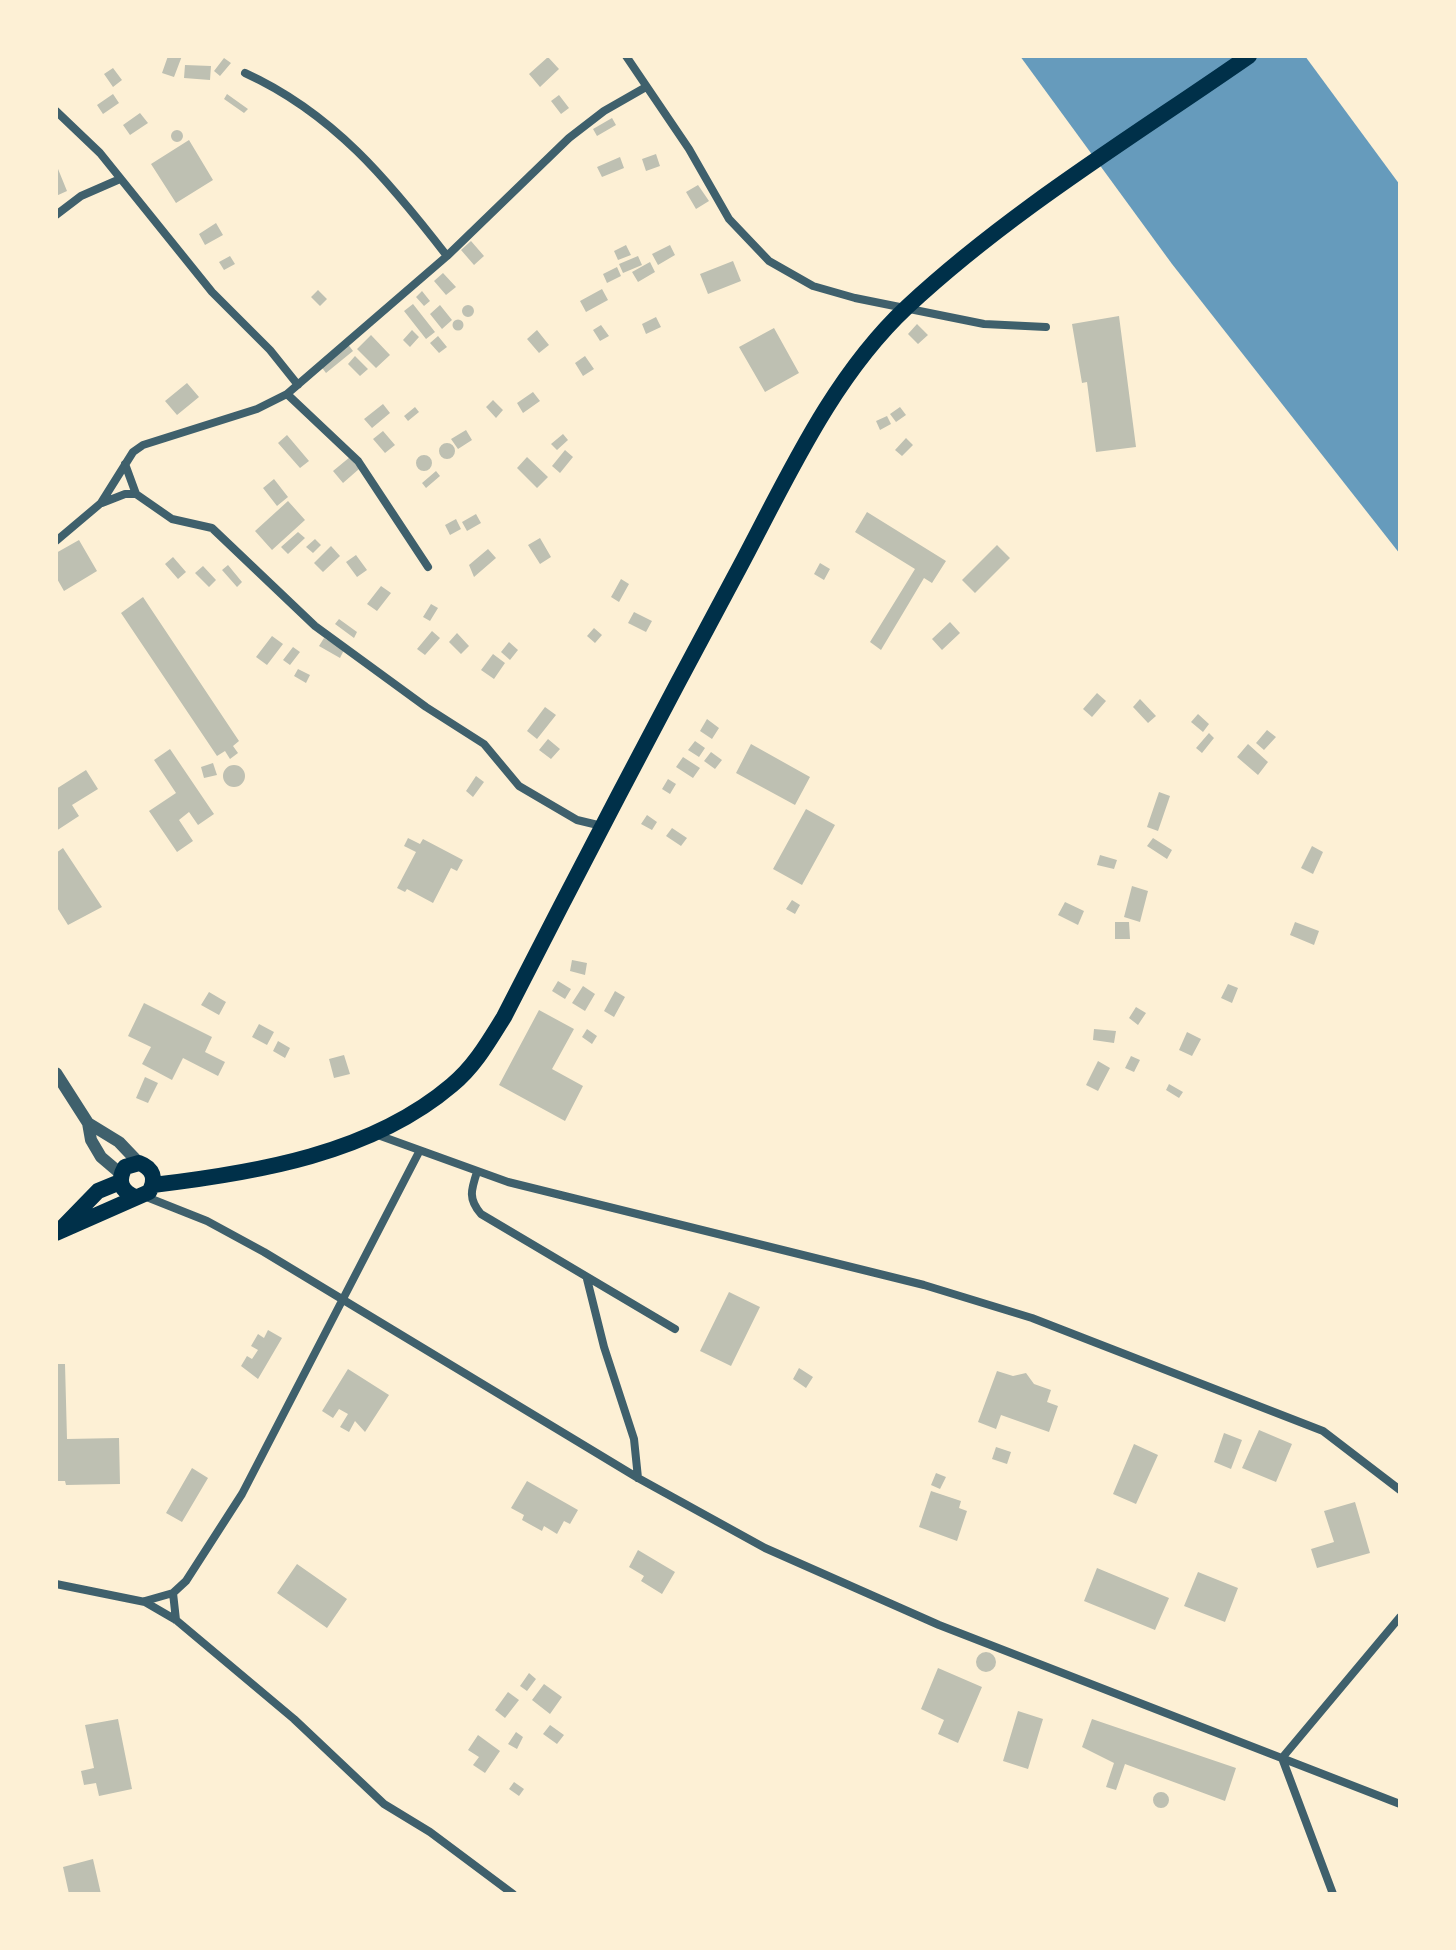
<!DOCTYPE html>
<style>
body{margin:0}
#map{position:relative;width:1456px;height:1950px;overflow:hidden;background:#fdf0d5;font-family:"Roboto Condensed",sans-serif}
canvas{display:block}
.frame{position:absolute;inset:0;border:58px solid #fdf0d5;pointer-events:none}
</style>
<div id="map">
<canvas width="1456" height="1950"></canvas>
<div class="frame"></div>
</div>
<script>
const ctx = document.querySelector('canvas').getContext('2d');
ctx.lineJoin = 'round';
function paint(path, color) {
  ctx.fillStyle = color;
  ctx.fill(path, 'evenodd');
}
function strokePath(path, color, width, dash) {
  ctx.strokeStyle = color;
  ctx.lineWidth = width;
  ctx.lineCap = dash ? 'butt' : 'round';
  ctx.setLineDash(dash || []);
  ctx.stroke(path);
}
paint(new Path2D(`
 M1020,56h285l95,129v369l-228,-290z`), '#669bbc');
paint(new Path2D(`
 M168,56h14l-8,21 -12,-4z
 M548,57l11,12 -19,18 -11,-13z
 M224,58l7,5 -11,13 -6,-5z
 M185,65l26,1 -1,14 -26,-2z
 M113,68l9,12 -9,7 -9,-13z
 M113,94l6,9 -16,11 -6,-9z
 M227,94l21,15 -4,4 -20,-14z
 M559,95l10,13 -8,6 -10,-13z
 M140,113l8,10 -18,12 -7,-10z
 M612,118l4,7 -19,11 -4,-7z
 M171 136a6 6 0 1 1 12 0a6 6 0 1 1-12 0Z
 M189,140l24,40 -37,23 -25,-39z
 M656,154l4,12 -14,5 -4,-12z
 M620,157l4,11 -22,9 -5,-10z
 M56,164l11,27 -11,5z
 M698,185l11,16 -13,8 -10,-17z
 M216,223l7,12 -18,10 -6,-11z
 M471,241l13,15 -10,9 -13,-15z
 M626,245l5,10 -13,5 -4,-9z
 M670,245l5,10 -17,10 -6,-11z
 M230,256l5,8 -11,6 -5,-8z
 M638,256l4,9 -19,8 -4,-9z
 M733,261l8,20 -33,13 -8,-20z
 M650,262l5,10 -17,10 -6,-10z
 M617,267l4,9 -14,7 -4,-9z
 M443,273l13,14 -10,8 -12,-14z
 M602,289l6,11 -22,12 -6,-11z
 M318,290l9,9 -7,7 -9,-9z
 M422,291l8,10 -6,5 -8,-9z
 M413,304l22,28 -9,7 -22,-28z
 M462 311a6 6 0 1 1 12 0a6 6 0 1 1-12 0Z
 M440,305l12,15 -10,9 -12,-15z
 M1119,316l17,131 -40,5 -9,-70 -5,1 -10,-59z
 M656,317l5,10 -15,7 -4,-10z
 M452.5 325a5.5 5.5 0 1 1 11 0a5.5 5.5 0 1 1-11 0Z
 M917,324l11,11 -10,9 -10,-10z
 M601,325l8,11 -9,5 -7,-11z
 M774,328l25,45 -34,19 -26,-45z
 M412,330l7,7 -9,10 -7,-7z
 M537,330l12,15 -10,8 -12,-14z
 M371,335l19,20 -14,13 -19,-19z
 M438,336l9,11 -8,6 -9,-10z
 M347,343l6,8 -27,22 -6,-8z
 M355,356l13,13 -8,7 -12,-12z
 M585,356l9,13 -11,7 -8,-13z
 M187,383l12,14 -22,18 -12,-14z
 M533,392l7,9 -17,12 -6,-10z
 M493,400l10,10 -7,8 -10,-11z
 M383,404l7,9 -18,15 -8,-9z
 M415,407l4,5 -11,9 -4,-5z
 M900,407l6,8 -10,7 -6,-8z
 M887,416l4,8 -11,6 -4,-9z
 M466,430l6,10 -14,9 -7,-10z
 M383,431l12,14 -10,8 -12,-14z
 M563,434l5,6 -11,10 -6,-6z
 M287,435l22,26 -9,7 -22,-25z
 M906,438l7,7 -11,11 -7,-6z
 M439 451a8 8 0 1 1 16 0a8 8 0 1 1-16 0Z
 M565,450l8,7 -13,16 -8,-7z
 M416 463a8 8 0 1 1 16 0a8 8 0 1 1-16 0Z
 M350,457l9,12 -16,14 -10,-12z
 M527,457l21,20 -11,11 -20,-20z
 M436,471l4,5 -14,12 -4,-5z
 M274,479l14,18 -11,9 -14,-18z
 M288,501l17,19 -33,30 -17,-19z
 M867,512l79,49 -14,22 -8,-5 -43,72 -11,-8 45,-73 -60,-37z
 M476,514l5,9 -14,8 -5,-9z
 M456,519l5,10 -11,6 -5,-10z
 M298,532l7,6 -17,16 -7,-7z
 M540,538l11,19 -11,7 -12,-19z
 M315,539l6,6 -8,8 -7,-6z
 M79,540l18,31 -33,20 -8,-14v-24z
 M997,545l13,13 -35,35 -13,-13z
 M331,546l9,10 -17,16 -9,-9z
 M488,549l8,9 -22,19 -5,-12z
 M356,555l11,15 -10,7 -11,-15z
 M173,557l13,15 -8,7 -13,-15z
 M820,563l10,6 -6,11 -10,-6z
 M228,565l14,17 -5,5 -15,-17z
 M203,566l13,14 -7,7 -14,-14z
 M621,579l8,5 -10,18 -8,-5z
 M381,586l10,7 -14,18 -10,-7z
 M143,597l96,144 -6,5 5,7 -8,6 -5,-8 -8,5 -96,-143z
 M431,604l7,4 -8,13 -7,-4z
 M634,612l18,9 -6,11 -18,-9z
 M339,619l18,13 -3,6 -19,-14z
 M950,622l10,11 -18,17 -10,-11z
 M594,628l8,7 -7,8 -8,-7z
 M432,631l8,7 -15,17 -8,-6z
 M457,633l12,13 -8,8 -12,-12z
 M272,636l11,8 -16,21 -11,-8z
 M324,638l20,12 -4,8 -21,-12z
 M509,642l9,8 -8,10 -9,-8z
 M293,647l7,5 -10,13 -7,-5z
 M493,654l12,9 -11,16 -13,-9z
 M298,669l12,6 -4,8 -12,-7z
 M1097,693l9,8 -14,16 -9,-8z
 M1140,699l16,17 -8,7 -15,-16z
 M545,707l11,8 -19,24 -10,-8z
 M1198,714l11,10 -6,8 -12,-10z
 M707,719l12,9 -7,11 -12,-8z
 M1267,730l9,7 -12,13 -8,-7z
 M1209,733l5,5 -12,15 -6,-5z
 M548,739l12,10 -9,10 -12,-9z
 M695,741l10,7 -6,9 -11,-7z
 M751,744l59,33 -15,28 -59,-32z
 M1248,744l20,18 -10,13 -21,-18z
 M170,749l44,65 -16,11 -9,-13 -10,8 14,21 -16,11 -28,-41 27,-18 -22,-33z
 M711,752l11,8 -7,9 -11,-8z
 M683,757l17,11 -7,10 -17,-11z
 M213,763l4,12 -13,3 -3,-11z
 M223 776a11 11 0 1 1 22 0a11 11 0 1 1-22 0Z
 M86,770l12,19 -26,16 7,11 -23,15v-42z
 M476,776l8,6 -11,15 -7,-6z
 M668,779l8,5 -6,10 -8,-5z
 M1159,792l11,4 -12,35 -11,-4z
 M806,809l29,16 -33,60 -29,-16z
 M647,815l10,7 -5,8 -11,-6z
 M672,828l15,10 -6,8 -15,-10z
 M408,838l12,6 3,-5 40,21 -6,11 -6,-3 -18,35 -26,-14 -2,3 -8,-4 19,-36 -12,-6z
 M1153,838l19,12 -5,9 -20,-13z
 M1312,846l11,6 -10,22 -12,-6z
 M63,848l39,59 -34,18 -12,-19v-53z
 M1100,855l17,5 -3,9 -17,-4z
 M1132,886l16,5 -8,31 -16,-5z
 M792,900l8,5 -5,9 -9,-5z
 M1065,902l19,9 -6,14 -20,-10z
 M1115,922h14l1,17h-15z
 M1295,922l24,9 -5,14 -24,-10z
 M572,960l15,3 -2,12 -15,-4z
 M558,981l13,8 -6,10 -13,-8z
 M1228,984l10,4 -6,15 -11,-5z
 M583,986l12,8 -10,17 -13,-8z
 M615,991l10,6 -11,20 -10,-6z
 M209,992l17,10 -7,13 -18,-10z
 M144,1003l68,34 -7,15 20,10 -7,14 -35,-18 -11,22 -30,-16 9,-17 -23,-11z
 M1136,1007l10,6 -8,12 -9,-7z
 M539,1010l35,19 -22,40 31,17 -18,35 -66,-36z
 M259,1024l15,8 -7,13 -15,-8z
 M587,1029l10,7 -5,8 -10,-7z
 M1094,1029l22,2 -2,12 -21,-3z
 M1187,1032l14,7 -9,17 -13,-6z
 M278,1041l12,7 -5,10 -12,-7z
 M344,1055l6,19 -16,4 -5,-19z
 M1131,1056l9,4 -6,12 -9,-4z
 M1098,1061l12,7 -12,23 -12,-6z
 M145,1077l13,6 -10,20 -12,-5z
 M1169,1084l14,8 -4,6 -13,-8z
 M729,1292l31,15 -29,59 -31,-15z
 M268,1330l14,8 -24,41 -17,-13 6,-10 5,3 6,-9 -7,-4 7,-12 6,4z
 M56,1364h9l2,75 52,-1 1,46 -54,1 -1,-4h-9z
 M799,1368l14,9 -7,11 -13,-9z
 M348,1369l41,26 -24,37 -10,-11 -6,11 -9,-5 8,-13 -9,-5 -6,9 -11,-7z
 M997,1371l16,5 13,-3 8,11 17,6 -4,12 11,4 -9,26 -48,-17 -5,14 -18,-7z
 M1259,1430l33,14 -16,38 -34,-14z
 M1224,1433l18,7 -11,29 -17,-7z
 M1134,1444l24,11 -22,49 -23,-10z
 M996,1447l15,5 -4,12 -15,-5z
 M192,1468l16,10 -26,44 -16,-9z
 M936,1473l10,4 -6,12 -9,-4z
 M527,1481l51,29 -8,14 -6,-3 -7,13 -13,-8 -2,5 -20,-11 2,-5 -13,-7z
 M931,1491l30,10 -2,7 8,3 -10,30 -38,-14z
 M1355,1502l15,51 -53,15 -6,-19 23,-7 -10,-31z
 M638,1550l37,22 -13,22 -21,-13 3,-5 -15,-9z
 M297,1564l50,35 -20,29 -50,-35z
 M1097,1568l72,30 -14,32 -71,-29z
 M1198,1572l40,16 -13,34 -41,-16z
 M976 1662a10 10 0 1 1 20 0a10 10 0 1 1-20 0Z
 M938,1668l44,19 -24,56 -20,-9 6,-14 -23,-11z
 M529,1673l7,6 -9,12 -7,-5z
 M544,1684l18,13 -12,17 -18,-14z
 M508,1692l11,8 -14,18 -10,-8z
 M1018,1711l25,8 -15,50 -25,-8z
 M118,1719l14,70 -33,7 -3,-13 -12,2 -3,-14 13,-3 -9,-43z
 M1092,1719l144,49 -11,33 -100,-37 -9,26 -10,-3 8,-24 -32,-16z
 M550,1725l14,10 -7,9 -14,-10z
 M516,1732l7,5 -6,12 -9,-5z
 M478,1735l22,16 -15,22 -12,-8 6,-8 -11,-7z
 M514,1782l10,7 -5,7 -10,-7z
 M1153 1800a8 8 0 1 1 16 0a8 8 0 1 1-16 0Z
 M93,1859l8,35h-32l-6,-27z`), '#bec0b2');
strokePath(new Path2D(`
 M626,56l63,93 40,70 40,42 44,25 42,12 129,26 62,3
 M245,73c88,40 144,108 202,183
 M56,111l44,42 112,139 58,58 28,35
 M56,215l25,-19 39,-17
 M287,394l71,67 70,106
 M125,464l11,30 36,25 40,9 103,98 111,81 58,37 35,42 58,34 25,6
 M102,503l23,-9h11
 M56,541l45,-38 32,-51 10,-7 114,-36 30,-15 160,-138 122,-118 35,-27 42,-24
 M375,1134l133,48 416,103 108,33 291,113 77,59
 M477,1172c-6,18 -9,27 4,42l194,115
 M144,1196l63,25 57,31 374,226 127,70 174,77 461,179
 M587,1279l17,68 30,92 4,39
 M56,1584l89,18 31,18 118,99 90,85 46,28 83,62
 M173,1593l3,27
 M145,1601l28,-8 13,-12 56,-87 177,-342
 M1333,1894l-51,-136 118,-141`), '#3f606c', 8);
strokePath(new Path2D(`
 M56,1073l32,50 3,17 10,17 20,17
 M88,1123l31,19 20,21`), '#3f606c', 12);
strokePath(new Path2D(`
 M153,1185c102,-12 218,-31 299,-100 23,-19 37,-44 52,-68 76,-149 153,-296 232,-443 49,-91 94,-195 171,-267 103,-96 227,-171 342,-251
 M63,1227l35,-36 22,-9
 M56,1233l93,-41c8,-13 4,-24 -10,-29l-14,4c-8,14 -4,24 10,30`), '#003049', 16);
</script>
